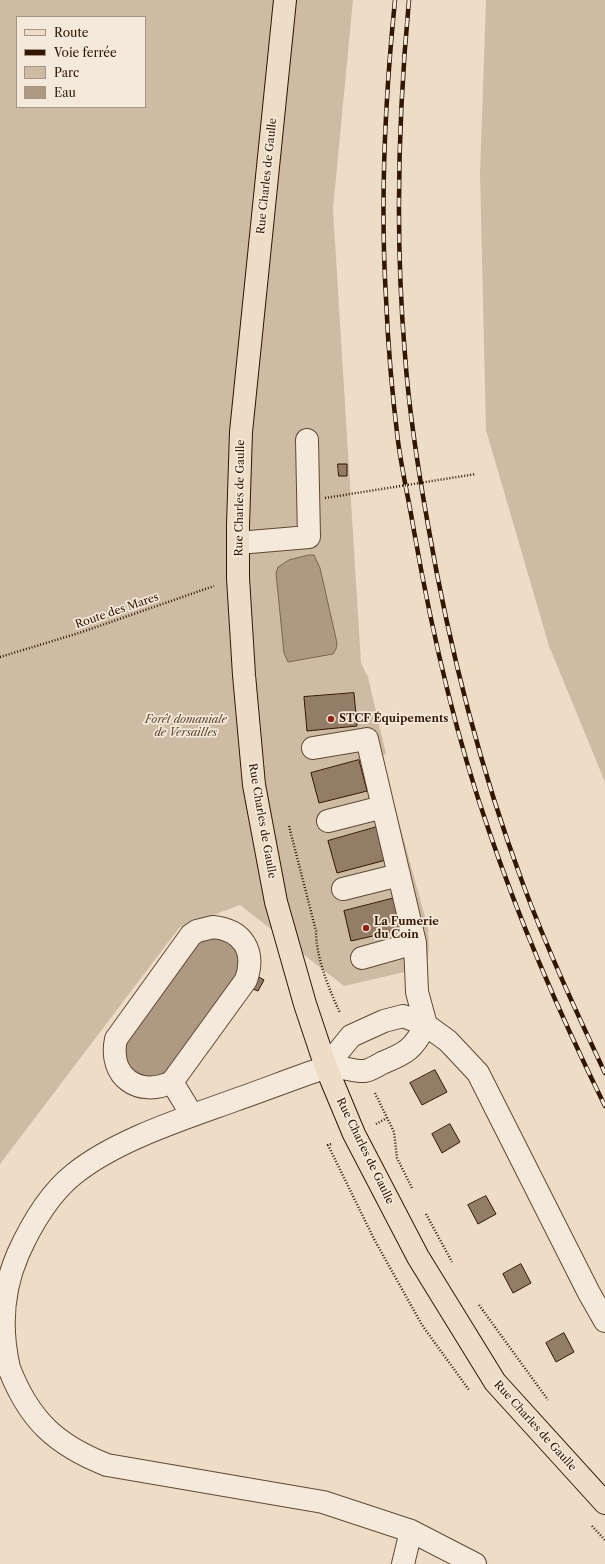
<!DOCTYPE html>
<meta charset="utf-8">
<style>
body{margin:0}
#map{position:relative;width:605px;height:1564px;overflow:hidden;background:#eeddc6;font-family:"Libre Caslon Text",serif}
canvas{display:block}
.legend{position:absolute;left:16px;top:16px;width:130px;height:92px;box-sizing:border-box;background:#f4e9da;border:1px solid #a69583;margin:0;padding:5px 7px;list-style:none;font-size:12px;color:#321600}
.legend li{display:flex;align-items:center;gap:8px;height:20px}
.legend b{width:20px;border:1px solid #a69583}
</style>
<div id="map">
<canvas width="605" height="1564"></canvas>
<ul class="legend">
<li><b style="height:5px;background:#eeddc6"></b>Route</li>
<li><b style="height:5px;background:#321600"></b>Voie ferrée</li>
<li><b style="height:11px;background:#cebba4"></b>Parc</li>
<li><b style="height:11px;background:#ae9983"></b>Eau</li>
</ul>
</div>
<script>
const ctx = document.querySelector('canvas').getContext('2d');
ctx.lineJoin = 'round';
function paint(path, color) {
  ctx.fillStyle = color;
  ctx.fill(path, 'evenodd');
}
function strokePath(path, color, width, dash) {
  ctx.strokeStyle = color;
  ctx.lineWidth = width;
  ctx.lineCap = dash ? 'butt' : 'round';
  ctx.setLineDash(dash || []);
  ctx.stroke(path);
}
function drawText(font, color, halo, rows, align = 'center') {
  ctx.font = font + ' "Libre Caslon Text",serif';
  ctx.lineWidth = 3.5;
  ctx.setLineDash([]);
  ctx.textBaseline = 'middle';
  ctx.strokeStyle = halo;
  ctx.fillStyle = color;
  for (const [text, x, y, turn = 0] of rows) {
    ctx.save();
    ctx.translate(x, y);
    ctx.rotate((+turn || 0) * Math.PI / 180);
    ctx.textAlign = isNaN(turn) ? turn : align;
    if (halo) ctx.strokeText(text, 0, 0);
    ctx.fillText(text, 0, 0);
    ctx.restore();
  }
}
paint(new Path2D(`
 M0,0h353l-20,209 28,454 7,14 18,77 -5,2 47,172 1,18 -2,21 -83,19 -104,-81 -61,23 -179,236zM17,17h128v90h-128z
 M486,0h119v782l-56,-136 -63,-216 -6,-257z`), '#cebba4');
const water = new Path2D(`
 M309,555h5l6,13 17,75 -1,6 -3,5 -45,8 -4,-9 -8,-80 2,-6 11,-7z
 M213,935l22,10 7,23 -75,107 -14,5 -22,-8 -9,-22 74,-109z`);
paint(water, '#ae9983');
strokePath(water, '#7c654f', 1);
const building = new Path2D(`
 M338,464h9v12h-8z
 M354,693l3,33 -50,5 -3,-34z
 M359,760l8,31 -48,12 -8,-30z
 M377,827l9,33 -49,13 -9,-32z
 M395,898l8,31 -52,12 -7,-30z
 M259,977l5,3 -6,11 -5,-2z
 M435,1070l12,22 -25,13 -12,-22z
 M450,1124l10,18 -18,11 -10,-19z
 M486,1196l10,18 -18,10 -10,-19z
 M521,1264l10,19 -18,10 -10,-19z
 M564,1333l10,19 -18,10 -10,-19z`);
paint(building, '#947d67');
strokePath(building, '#321600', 1);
const minor = new Path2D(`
 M238,543l71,-6 -2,-97
 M313,748l54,-9 48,204 2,49 9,33 22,16 30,32 111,220 16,28
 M328,821l55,-14
 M343,889l56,-14
 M213,927c30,3 43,24 33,53l-74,102c-33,16 -64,-5 -56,-43l75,-104 6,-4z
 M362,958l53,-15
 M326,1067l25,-31 33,-15 19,-5 23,9c-13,24 -19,28 -44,38 -5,3 -12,7 -17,8 -13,1 -29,-7 -41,-3 -30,10 -60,22 -89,32 -52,19 -119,40 -161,74 -25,20 -43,51 -56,80 -16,37 -18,75 -9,114 20,52 47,77 98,97l216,37 88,29 64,33
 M172,1082l20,33
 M403,1564l8,-33`);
const major = new Path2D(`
 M285,0l-44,432 -3,93v53l6,97 10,110 22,117 29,102 21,63 28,67 64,123 77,125 110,121`);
strokePath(minor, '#614832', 24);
strokePath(major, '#321600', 24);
strokePath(new Path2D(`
 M0,657l82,-25 132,-46
 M289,826l27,105c0,27 13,58 24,82
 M375,1093l19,39 3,26 15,30
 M376,1124l11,-6
 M331,1144l-3,1 46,94 48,86 47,65
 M426,1214l26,48
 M479,1305l69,95
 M592,1526l13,14`), '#321600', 2.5, [1, 2]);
strokePath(minor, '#f4e9da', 22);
strokePath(major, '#eeddc6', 22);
const rail = new Path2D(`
 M395,0c-10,99 -15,199 -9,298 2,48 6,95 12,143 4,30 11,60 16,90 18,102 41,203 75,300 32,94 72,186 116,275
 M409,0c-11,118 -14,237 -4,355 4,57 13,114 23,170 21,122 52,243 95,359 24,65 53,127 82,189`);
strokePath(rail, '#321600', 4.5);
strokePath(rail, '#f4e9da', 3, [9]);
strokePath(new Path2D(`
 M325,498l151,-24`), '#321600', 2.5, [1, 2]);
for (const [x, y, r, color] of [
 [331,719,4,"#8f2418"],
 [366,928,4,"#8f2418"]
]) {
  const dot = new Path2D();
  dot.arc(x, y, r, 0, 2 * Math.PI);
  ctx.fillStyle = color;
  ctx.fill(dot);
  strokePath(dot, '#f4e9da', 1.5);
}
drawText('11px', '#321600', '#f4e9da', [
 ["Rue Charles de Gaulle",267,176,-84],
 ["Rue Charles de Gaulle",240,498,-89],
 ["Route des Mares",117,611,-19],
 ["Rue Charles de Gaulle",262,821,80],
 ["Rue Charles de Gaulle",365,1151,64],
 ["Rue Charles de Gaulle",535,1426,48]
]);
drawText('bold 11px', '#321600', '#f4e9da', [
 ["STCF Équipements",339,719],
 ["La Fumerie",374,922],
 ["du Coin",374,935]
], 'left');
drawText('italic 11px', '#614831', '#f4e9da', [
 ["Forêt domaniale",186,720],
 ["de Versailles",186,733]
]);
</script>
